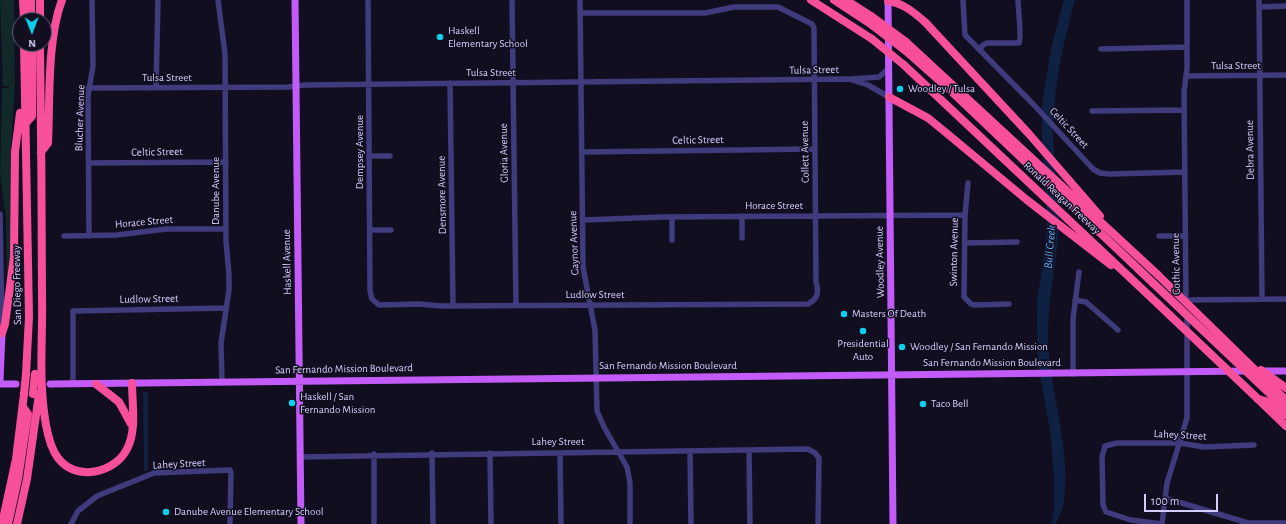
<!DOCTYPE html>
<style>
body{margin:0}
#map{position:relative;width:1286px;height:524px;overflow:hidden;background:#110e20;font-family:"Alegreya Sans",sans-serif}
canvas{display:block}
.north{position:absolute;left:12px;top:12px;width:40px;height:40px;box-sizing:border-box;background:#110e20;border:1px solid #5f5b78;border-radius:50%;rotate:179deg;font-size:11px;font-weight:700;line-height:16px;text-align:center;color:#d5cefd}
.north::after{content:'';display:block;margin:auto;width:14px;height:18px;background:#0bcfec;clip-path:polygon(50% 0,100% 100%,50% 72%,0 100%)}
.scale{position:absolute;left:1144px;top:494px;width:74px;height:18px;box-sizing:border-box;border:2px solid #d5cefd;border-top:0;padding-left:5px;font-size:12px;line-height:14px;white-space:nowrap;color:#d5cefd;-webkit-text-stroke:3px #110e20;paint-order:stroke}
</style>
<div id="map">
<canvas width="1286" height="524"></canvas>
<div class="north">N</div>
<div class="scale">100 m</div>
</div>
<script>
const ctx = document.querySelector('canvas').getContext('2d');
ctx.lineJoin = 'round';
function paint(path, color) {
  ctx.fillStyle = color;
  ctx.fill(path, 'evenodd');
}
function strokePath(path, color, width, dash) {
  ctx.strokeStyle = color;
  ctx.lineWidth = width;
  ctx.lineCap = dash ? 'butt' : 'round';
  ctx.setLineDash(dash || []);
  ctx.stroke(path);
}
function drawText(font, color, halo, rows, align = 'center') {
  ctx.font = font + ' "Alegreya Sans",sans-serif';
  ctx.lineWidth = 3;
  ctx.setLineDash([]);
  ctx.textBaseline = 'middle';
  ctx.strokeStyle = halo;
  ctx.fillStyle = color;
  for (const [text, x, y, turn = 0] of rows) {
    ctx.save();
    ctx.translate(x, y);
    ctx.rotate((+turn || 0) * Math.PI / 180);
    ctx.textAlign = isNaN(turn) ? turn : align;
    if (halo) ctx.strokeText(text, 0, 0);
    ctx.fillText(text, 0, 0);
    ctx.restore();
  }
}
paint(new Path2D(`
 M0,0h14l1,84 -4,64v106l-4,38 -1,-74 -6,-43 2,-87h7v-2h-6z`), '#112929');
paint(new Path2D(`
 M1064,0h11c-12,45 -22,87 -22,134 1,32 8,68 5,100 -2,35 -11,70 -10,105 2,54 23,108 16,162 0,8 -6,15 -8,23h-5l3,-14v-35l-4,-44 -12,-66 -1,-64 7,-45 3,-34 -5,-83v-34l9,-56z
 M143,392h5v78l-4,1z`), '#0e2143');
strokePath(new Path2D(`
 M218,0l7,54 1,187 3,34v15l-8,53 1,39
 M368,0l2,291 2,8 7,6 40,-1 22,2 367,-2c10,-5 11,-12 8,-22l-2,-254 -2,-4 -34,-17h-44l-29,6h-124
 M512,0l4,305
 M580,0l3,267 12,63 2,81 7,16 23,40 3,16v41
 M963,0l2,35 69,70 59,64 7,4 10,1 75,-2
 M1259,0l3,299
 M1259,7l27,-1
 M980,49l3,-4 4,-2h32c3,-4 -1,-35 -1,-43
 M1101,49l86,-2
 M1186,76l100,-1
 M852,79l27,-2 10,-9
 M450,83l3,223
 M88,88l201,-1 16,-2 544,-6 19,6 21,12
 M156,88l2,-88
 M1092,111l92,-1
 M582,152l233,-3
 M370,156h20
 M89,163l137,-1
 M968,183l-3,32 -1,82 7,7 4,1 34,-1
 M0,214l2,117
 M672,217v23
 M583,220l79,-3 303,-2
 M370,230h21
 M64,236l53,-1 49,-6h60
 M89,236l-1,-140 5,-30 -1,-66
 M1159,236h26
 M742,238v-22
 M965,243l52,-1
 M1075,300l11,2 32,28
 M1186,300l100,-1
 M1186,303l-2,-211 3,-24v-68
 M1073,374v-55l6,-47
 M73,384v-73l153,-3
 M749,450l1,74
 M690,451l1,73
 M432,453l1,71
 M490,453l1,71
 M560,453l1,71
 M374,454v70
 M300,457l508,-8 7,4 4,5 -1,66
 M1165,498l83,25h38
 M71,524l7,-13 19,-15 57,-23 76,-3 1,3 -1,51
 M1162,524l5,-41 20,-65v-104
 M1162,524l-31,-4 -25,-8 -3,-7 -1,-48 3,-11 12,-3h63l24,4 50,-2`), '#3f3b7c', 5.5);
strokePath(new Path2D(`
 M295,0l6,524
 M888,0l5,524
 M1261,371h25
 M0,381l2,-48
 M0,384h16
 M50,384l1200,-13`), '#c25bf8', 7);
strokePath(new Path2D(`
 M23,0l1,20
 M31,0v20
 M40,0v20
 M811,0l61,39
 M834,0l38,25
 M846,0l25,16
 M888,1c15,2 27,12 38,22l103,111 71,82
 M906,42l252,233
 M24,44l5,273 -3,57
 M40,44c1,84 2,167 2,251 1,44 -4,86 4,130 2,11 5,24 12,33 18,24 57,15 69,-9 10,-19 5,-45 5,-66
 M906,51l44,39 203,193
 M904,65l254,239
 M889,97l39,21 16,13 83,69 84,65
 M25,124l7,-8v-72
 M41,152l7,-9c2,-43 -1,-104 14,-143
 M2,333l3,-9 9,-67 1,-105 5,-39
 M96,384l23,18 12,22
 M1258,399l28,27
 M1258,399l15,4 13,12
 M2,524l14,-65 8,-65
 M8,524l10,-45 10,-65 -5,-7
 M17,524l10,-45 12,-85`), '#f74f9a', 8);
strokePath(new Path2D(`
 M871,16l35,26
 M872,25l34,26
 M872,39l32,26
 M1158,275l128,125
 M1153,283l133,126
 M1158,304l100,95
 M1261,370l25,18
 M24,394l2,-20
 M33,394l2,-20`), '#f74f9a', 8);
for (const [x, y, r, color] of [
 [440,37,4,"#0bcfec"],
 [900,89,4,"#0bcfec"],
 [844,314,4,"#0bcfec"],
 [863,331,4,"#0bcfec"],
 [902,347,4,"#0bcfec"],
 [292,403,4,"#0bcfec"],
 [923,404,4,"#0bcfec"],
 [166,512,4,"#0bcfec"]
]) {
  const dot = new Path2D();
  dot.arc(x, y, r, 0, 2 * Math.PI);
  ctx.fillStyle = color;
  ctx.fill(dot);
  strokePath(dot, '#110e20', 1.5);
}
drawText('11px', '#d5cefd', '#110e20', [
 ["Haskell",448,31],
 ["Elementary School",448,44],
 ["Woodley / Tulsa",908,89],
 ["Masters Of Death",852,314],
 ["Presidential",863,344,"center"],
 ["Auto",863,357,"center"],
 ["Woodley / San Fernando Mission",910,347],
 ["Haskell / San",300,397],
 ["Fernando Mission",300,410],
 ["Taco Bell",931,404],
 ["Danube Avenue Elementary School",174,512]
], 'left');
drawText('11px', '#d5cefd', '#110e20', [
 ["Tulsa Street",1236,66],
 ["Tulsa Street",814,70,-1],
 ["Tulsa Street",491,73],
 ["Tulsa Street",167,78],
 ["Blucher Avenue",80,118,-88],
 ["Celtic Street",1069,128,47],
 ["Celtic Street",698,140,-1],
 ["Debra Avenue",1250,150,-91],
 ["Celtic Street",157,152,-1],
 ["Dempsey Avenue",360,152,-90],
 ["Collett Avenue",805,152,-91],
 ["Gloria Avenue",504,153,-91],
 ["Danube Avenue",216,191,-90],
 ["Densmore Avenue",442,195,-91],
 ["Ronald Reagan Freeway",1062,198,43],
 ["Horace Street",774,206],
 ["Horace Street",144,222,-5],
 ["Gaynor Avenue",574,243,-92],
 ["Swinton Avenue",954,252,-89],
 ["Haskell Avenue",287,262,-91],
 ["Woodley Avenue",880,262,-91],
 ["Gothic Avenue",1176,264,-91],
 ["San Diego Freeway",17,285,-91],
 ["Ludlow Street",595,295],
 ["Ludlow Street",149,299,-1],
 ["San Fernando Mission Boulevard",992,363],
 ["San Fernando Mission Boulevard",668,366],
 ["San Fernando Mission Boulevard",344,369,-1],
 ["Lahey Street",1180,435,3],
 ["Lahey Street",558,442],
 ["Lahey Street",179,464,-3]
]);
drawText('italic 12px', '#61adf8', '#110e20', [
 ["Bull Creek",1050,247,-85]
]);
</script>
